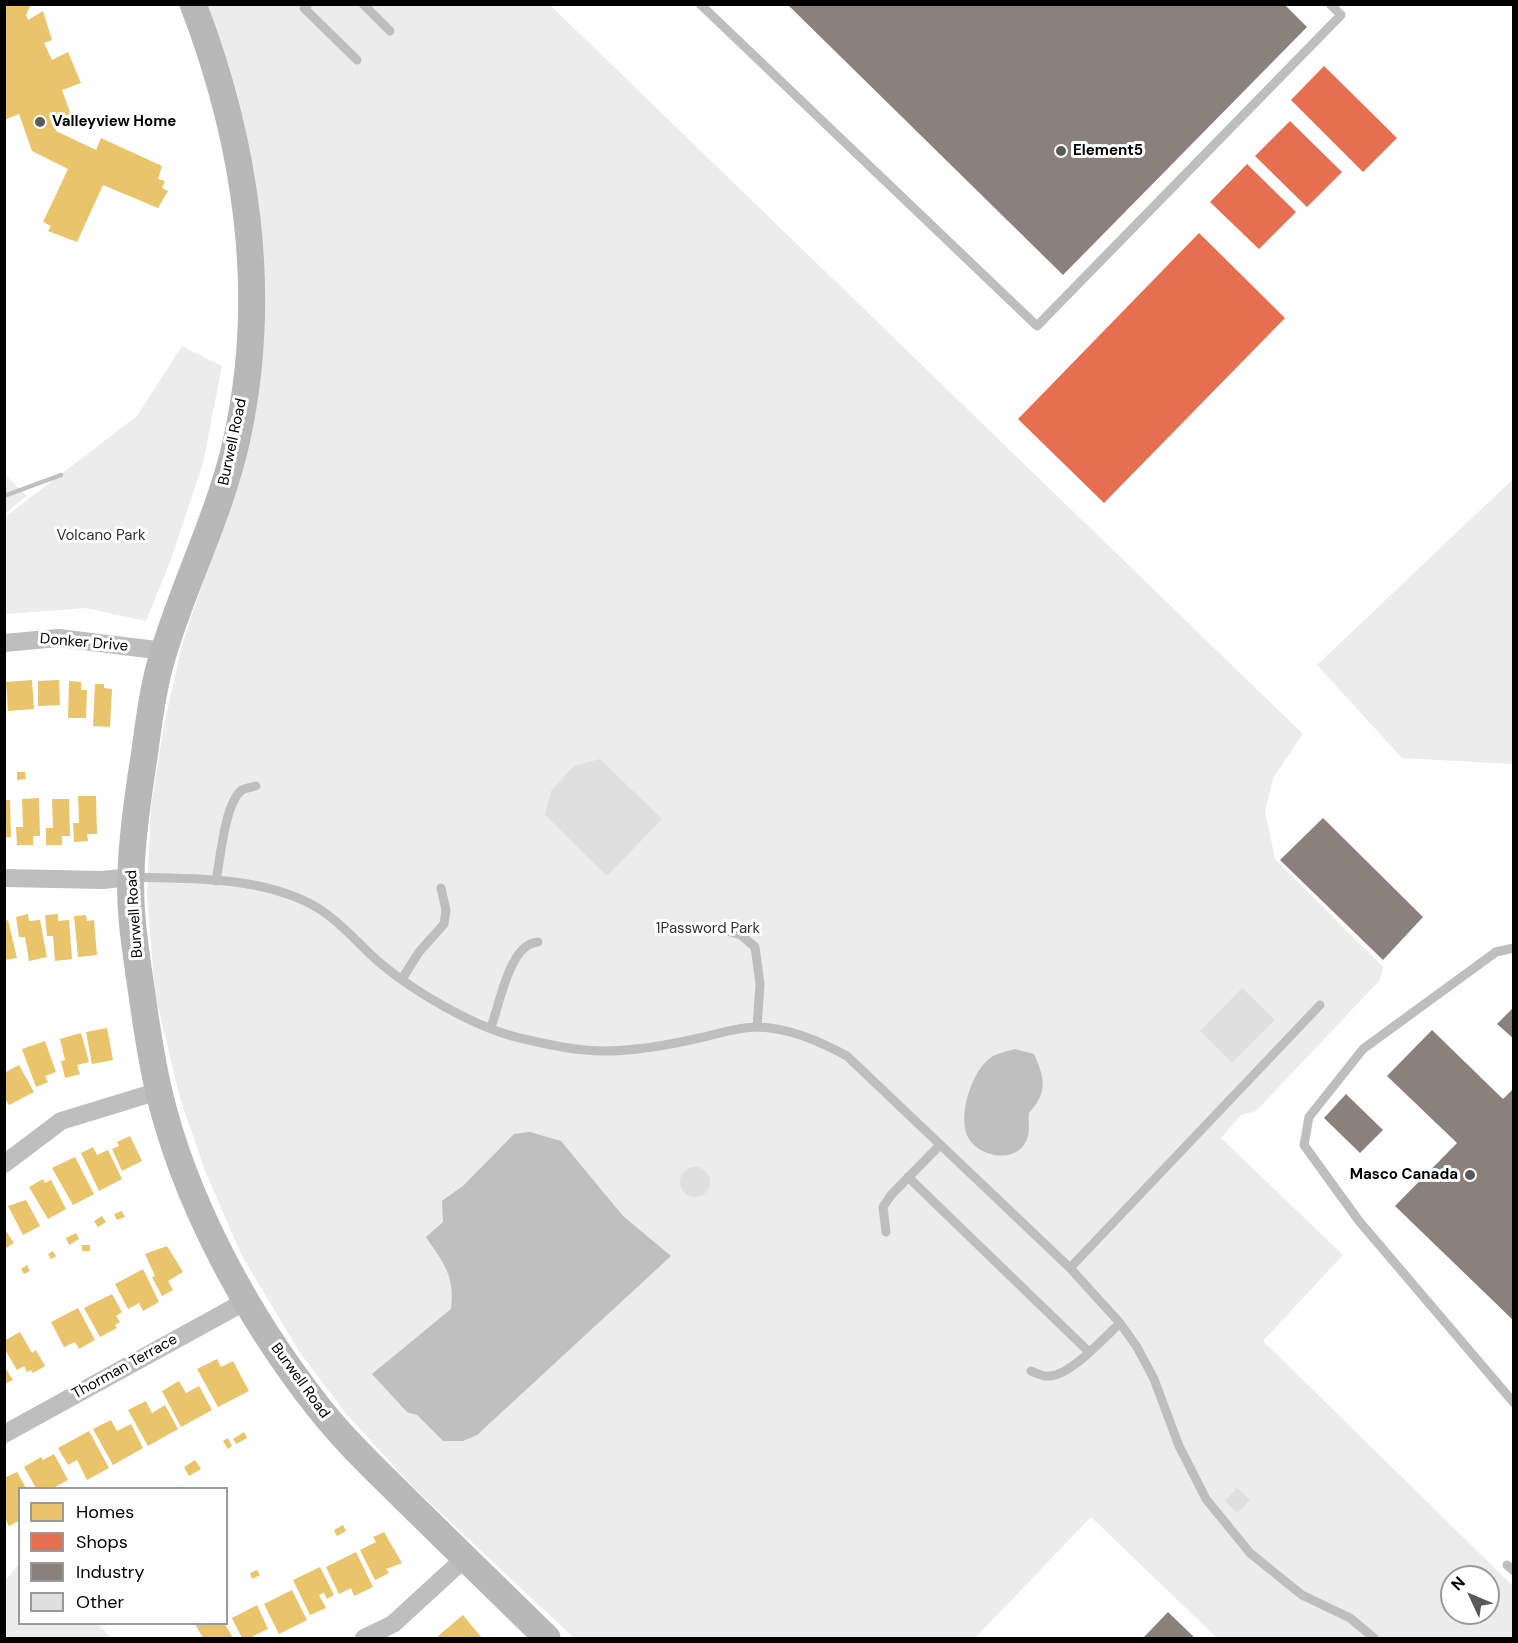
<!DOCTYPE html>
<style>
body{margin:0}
#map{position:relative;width:1518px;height:1643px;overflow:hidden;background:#fff;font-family:"DM Sans",sans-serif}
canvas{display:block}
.frame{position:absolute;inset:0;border:6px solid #000;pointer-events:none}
.legend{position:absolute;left:18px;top:1487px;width:210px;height:138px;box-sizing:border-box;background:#fff;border:2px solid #999;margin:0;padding:8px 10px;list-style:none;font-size:18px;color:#000}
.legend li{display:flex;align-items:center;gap:12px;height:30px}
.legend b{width:30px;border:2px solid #999}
.north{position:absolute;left:1440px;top:1565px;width:60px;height:60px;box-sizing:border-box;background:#fff;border:2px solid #999;border-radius:50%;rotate:314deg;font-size:16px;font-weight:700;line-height:24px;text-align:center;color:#000}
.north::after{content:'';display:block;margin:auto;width:21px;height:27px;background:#595959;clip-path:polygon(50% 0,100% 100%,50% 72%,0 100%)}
</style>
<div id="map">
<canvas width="1518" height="1643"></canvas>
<div class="frame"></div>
<ul class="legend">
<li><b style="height:16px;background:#e9c46a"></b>Homes</li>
<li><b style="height:16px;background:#e76f51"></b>Shops</li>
<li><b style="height:16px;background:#8a817c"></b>Industry</li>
<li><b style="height:16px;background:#dfdfdf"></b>Other</li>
</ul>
<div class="north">N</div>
</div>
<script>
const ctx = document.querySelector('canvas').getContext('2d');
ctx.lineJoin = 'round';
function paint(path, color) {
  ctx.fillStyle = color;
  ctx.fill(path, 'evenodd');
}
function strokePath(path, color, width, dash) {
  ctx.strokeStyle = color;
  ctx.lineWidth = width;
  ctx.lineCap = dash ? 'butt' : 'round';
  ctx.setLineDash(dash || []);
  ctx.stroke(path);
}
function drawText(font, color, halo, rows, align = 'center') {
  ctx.font = font + ' "DM Sans",sans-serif';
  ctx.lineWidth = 6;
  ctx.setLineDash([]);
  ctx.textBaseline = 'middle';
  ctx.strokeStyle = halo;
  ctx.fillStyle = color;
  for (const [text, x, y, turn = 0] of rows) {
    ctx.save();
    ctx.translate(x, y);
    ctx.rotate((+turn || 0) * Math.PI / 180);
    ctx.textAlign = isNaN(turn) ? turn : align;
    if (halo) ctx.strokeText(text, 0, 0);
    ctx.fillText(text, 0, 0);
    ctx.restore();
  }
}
paint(new Path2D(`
 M203,5h347l753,729 -30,44 -8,33 10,48 108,108 -3,13 -124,131 -15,4 -20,23 122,117 -80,86 250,245v52h-296l-126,-121 -116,121h-401l-159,-149 -68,-74 -47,-62 -58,-97 -37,-85 -25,-73 -25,-104 -8,-101 4,-87 13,-81 18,-80 58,-173 20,-94zM1452,1577h36v36h-36z
 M182,346l40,20 -19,97 -33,99 -24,59 -60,-13 -79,6 -3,-7 1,-90 132,-101z
 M5,475l22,21 -22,17h-1z
 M1513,479v285l-111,-6 -85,-93z
 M19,1564l1,60h78l14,14h-107v-57z`), '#ececec');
paint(new Path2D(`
 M1015,1049l19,5c11,25 14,38 -5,59 -1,7 1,17 -1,23 -7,28 -47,23 -59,3 -13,-21 3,-71 24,-83 6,-3 15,-5 22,-7z
 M530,1132l31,9 62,75 48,40 -194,179 -14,6h-20l-26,-26 -10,-3 -35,-38 79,-65c4,-34 -7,-45 -25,-72l17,-15 -1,-21 22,-16 50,-51z`), '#bfbfbf');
paint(new Path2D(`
 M4,4h27l-5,11 2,5 15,-9 9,29 -8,3 8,17 16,-8 13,31 -19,7 9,25 -16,9 1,7 40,19 5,-12 61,28 -4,13 7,2 -3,7 6,3 -10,17 -55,-23 -26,57 -29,-11 3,-5 -8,-4 25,-53 -36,-18 -13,-37 -15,6z
 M32,680l2,29 -26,2 -2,-29z
 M59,680l1,25 -22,1v-25z
 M69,681l12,1v8h6l-1,28h-18z
 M95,684h9v4l8,1 -2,38 -17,-1z
 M17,772h8l1,7 -9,1z
 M78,796h18l1,38h-10l1,7 -14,1 -1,-19h6z
 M39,798l1,38h-7v9h-16l-1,-18h7l-1,-28z
 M52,799h17l1,37h-8v9h-16v-17h7z
 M4,800h6l1,37h-7z
 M28,914l1,7 11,-1 7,37 -18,4 -4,-24h-6l-3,-20z
 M58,914v7l11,-1 3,39 -17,2 -2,-25h-6l-2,-21z
 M86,915l1,6 7,-1 3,35 -19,2 -4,-41z
 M8,920l9,38 -13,2v-39z
 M107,1028l6,32 -21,4 -6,-32z
 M81,1033l8,29 -12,3 3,9 -15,4 -4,-17 4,-1 -5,-21z
 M45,1041l11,31 -11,4 3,6 -12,5 -14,-38z
 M19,1065l15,27 -25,13 -5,-8v-24z
 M130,1136l12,25 -20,10 -10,-22 7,-3 -2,-4z
 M93,1147l4,8 11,-5 14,29 -23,12 -18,-38z
 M75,1157l19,37 -21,11 -21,-37z
 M43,1179l2,4 6,-3 15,29 -18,10 -19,-32z
 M26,1200l14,26 -17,9 -15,-29z
 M122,1211l3,6 -8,3 -3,-6z
 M102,1216l4,6 -8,5 -4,-6z
 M4,1228l10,15 -10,6z
 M76,1233l3,6 -10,6 -3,-7z
 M82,1245h8v6h-8z
 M167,1246l16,26 -15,9 5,9 -11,6 -10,-19 3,-1 -10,-22z
 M53,1251l3,5 -5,3 -3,-5z
 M27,1265l3,6 -6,3 -3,-5z
 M143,1269l16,33 -16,9 -4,-8 -11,6 -13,-25z
 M112,1294l10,18 -6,4 4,6 -5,3 2,3 -17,9 -16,-29z
 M78,1308l17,32 -16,9 -4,-7 -11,5 -13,-25z
 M20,1332l12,21 4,-3 9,16 -12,7 -2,-3 -4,2 -3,-6 -7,4 -13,-22v-7z
 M217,1359l4,8 12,-6 16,30 -31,16 -21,-38z
 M4,1366l9,14 -9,4z
 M179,1381l7,12 13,-7 13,24 -31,17 -19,-36z
 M146,1401l6,12 13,-8 13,24 -30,17 -20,-36z
 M111,1420l6,11 14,-7 12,24 -30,17 -20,-36z
 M89,1431l20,37 -22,12 -10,-20 -9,5 -10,-17z
 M244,1432l3,6 -11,6 -3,-5z
 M228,1438l4,8 -4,3 -5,-8z
 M54,1454l14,26 -15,8h-17l-12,-21 17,-10 2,3z
 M195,1460l6,9 -12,7 -5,-9z
 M17,1472l9,16h-6l-2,4 2,28 -11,6 -5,-9v-39z
 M343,1525l3,6 -9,5 -3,-6z
 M384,1532l18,31 -16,6 3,4 -14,7 -15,-30 16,-8 -3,-5z
 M356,1552l17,35 -19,9 -3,-8 -12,6 -13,-27z
 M320,1567l14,28 -7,4 -3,-6 -5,2 7,13 -16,7 -17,-35z
 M257,1570l3,5 -8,4 -2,-6z
 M292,1590l15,30 -28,14 -15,-30z
 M257,1605l11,24 -15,7 1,2h-12l-10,-20z
 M463,1615l19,23h-42l-2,-2z
 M195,1624h30l8,14h-30z`), '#e9c46a');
paint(new Path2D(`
 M1324,66l73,72 -34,34 -72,-72z
 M1290,121l52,51 -35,35 -52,-51z
 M1247,164l49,48 -37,37 -49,-47z
 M1199,233l86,85 -181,185 -86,-84z`), '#e76f51');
paint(new Path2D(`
 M787,4h497l23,23 -244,248z
 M1323,818l100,99 -40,43 -103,-100z
 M1514,1007v32l-17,-15z
 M1432,1030l71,69 11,-11v233l-119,-115 62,-63 -70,-67z
 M1346,1094l37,36 -23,23 -36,-35z
 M1168,1612l27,26h-52z`), '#8a817c');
strokePath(new Path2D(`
 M4,496l57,-21`), '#bfbfbf', 4.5);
paint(new Path2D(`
 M600,759l62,60 -55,57 -62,-61 6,-24 23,-25z
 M1242,988l33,32 -43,43 -32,-32z
 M680 1182a15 15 0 1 1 30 0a15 15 0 1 1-30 0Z
 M1237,1488l13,12 -13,13 -12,-12z`), '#dfdfdf');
strokePath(new Path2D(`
 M308,4l-4,4 53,52
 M363,4l27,27
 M700,4l337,322 304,-311 -11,-11
 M133,877c58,2 120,-1 174,25 29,14 49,40 73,61 36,30 97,66 144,76 26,6 53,12 80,12 31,0 65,-6 95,-13 19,-4 39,-11 58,-11 33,1 62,14 90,29l223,212 50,55 17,24 17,32 25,67 27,53 44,54 52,42 48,23 24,20
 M216,881c4,-21 9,-79 26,-91 3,-2 10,-3 14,-4
 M724,930l17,5 14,12 5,37 -3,43
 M1514,948l-18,4 -133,97 -54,68 -5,28 55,76 155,182
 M402,979l17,-27 25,-28 2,-14 -5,-22
 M491,1027c9,-23 18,-83 47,-85
 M908,1177l181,175
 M886,1232l-3,-25 8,-12 49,-50
 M1070,1268l250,-263
 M1031,1371c5,2 12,6 18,5 21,0 56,-39 71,-53
 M1507,1565l7,6`), '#bebebe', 9);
strokePath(new Path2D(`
 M4,643l55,-5 105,13
 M4,878l99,2 27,-3
 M4,1164l57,-43 98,-30
 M4,1434l242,-133
 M364,1638l29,-14 72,-66`), '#bebebe', 18);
strokePath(new Path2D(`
 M193,4c53,138 76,288 44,434 -16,74 -51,141 -73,213 -11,34 -15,71 -20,106 -6,38 -12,78 -13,116 -2,36 4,73 9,108 5,36 10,72 18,107 26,113 90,230 161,320 26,33 57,62 87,92 47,46 94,92 141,138`), '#b8b8b8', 27);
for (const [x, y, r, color] of [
 [40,122,6,"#595959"],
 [1061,151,6,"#595959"],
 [1470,1175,6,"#595959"]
]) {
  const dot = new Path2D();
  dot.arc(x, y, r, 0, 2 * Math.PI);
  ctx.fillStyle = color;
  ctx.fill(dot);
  strokePath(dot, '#fff', 2);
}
drawText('bold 15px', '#000', '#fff', [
 ["Valleyview Home",52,122],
 ["Element5",1073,151],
 ["Masco Canada",1458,1175,"right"]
], 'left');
drawText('15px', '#000', '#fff', [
 ["Burwell Road",233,442,-78],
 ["Donker Drive",84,643,5],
 ["Burwell Road",135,914,-94],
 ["Thorman Terrace",125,1367,-29],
 ["Burwell Road",300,1381,54]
]);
drawText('15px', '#333', '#fff', [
 ["Volcano Park",101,536],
 ["1Password Park",708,929]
]);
</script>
